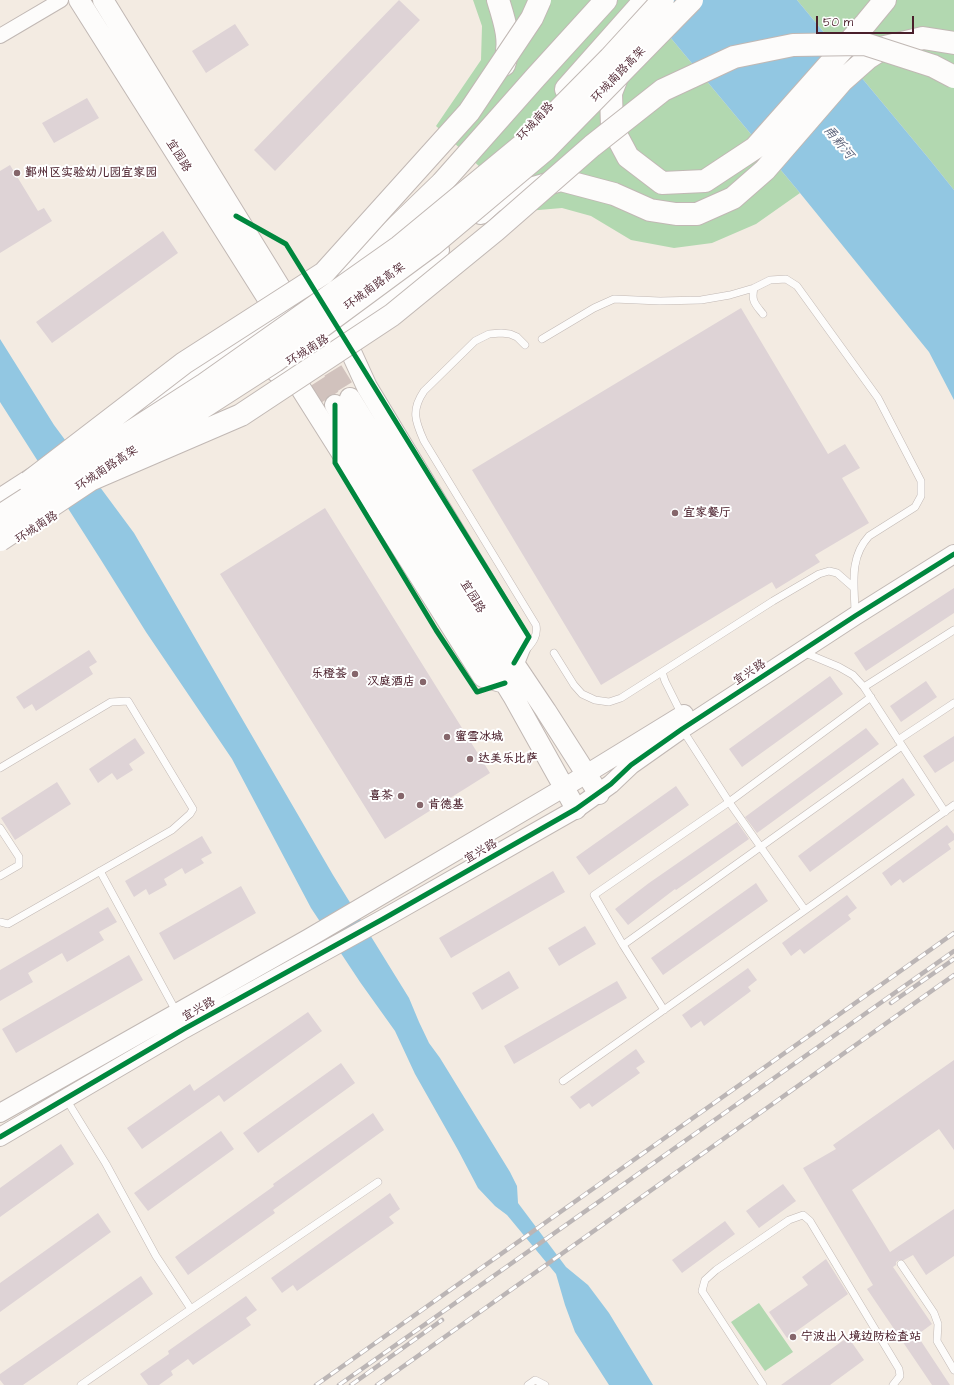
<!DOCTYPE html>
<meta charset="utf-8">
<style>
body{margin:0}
#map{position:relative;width:954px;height:1385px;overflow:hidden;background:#f3ebe2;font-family:"Architects Daughter",sans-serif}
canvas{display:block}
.scale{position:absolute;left:816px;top:16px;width:98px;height:18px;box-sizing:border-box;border:2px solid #4a1f2b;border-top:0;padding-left:5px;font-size:12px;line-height:14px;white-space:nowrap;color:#4a1f2b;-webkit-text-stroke:3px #fff;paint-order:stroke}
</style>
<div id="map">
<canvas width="954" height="1385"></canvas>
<div class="scale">50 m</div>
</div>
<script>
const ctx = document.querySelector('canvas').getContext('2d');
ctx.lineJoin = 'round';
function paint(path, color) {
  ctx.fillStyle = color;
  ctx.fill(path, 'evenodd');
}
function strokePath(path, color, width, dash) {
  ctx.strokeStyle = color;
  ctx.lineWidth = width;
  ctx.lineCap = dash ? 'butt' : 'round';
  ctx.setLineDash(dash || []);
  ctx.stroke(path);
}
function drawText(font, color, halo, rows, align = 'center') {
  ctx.font = font + ' "Architects Daughter","LXGW WenKai TC",sans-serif';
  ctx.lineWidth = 4;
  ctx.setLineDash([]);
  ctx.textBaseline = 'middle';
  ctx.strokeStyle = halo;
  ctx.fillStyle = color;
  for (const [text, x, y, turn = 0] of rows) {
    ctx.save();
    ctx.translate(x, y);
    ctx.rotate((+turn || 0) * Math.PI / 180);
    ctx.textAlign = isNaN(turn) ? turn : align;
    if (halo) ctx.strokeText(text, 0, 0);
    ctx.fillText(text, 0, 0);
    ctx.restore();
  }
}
paint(new Path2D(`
 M473,0h159l38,37 130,156 -44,31 -44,19 -38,5 -43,-8 -40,-24 -29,-8 -35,3 -91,-85 45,-66 1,-34z
 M797,0h157v190l-24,-30z
 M759,1303l34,49 -28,19 -34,-49z`), '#b2d8b0');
paint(new Path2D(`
 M632,0h165l133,160 24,30v210l-25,-48 -129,-159 -130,-156z
 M0,339l54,86 80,108 199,342 76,123 10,24 10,21 11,15 70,114 7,14 1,17 48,64 22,18 21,28 44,72h-44l-34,-53 -10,-27 -9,-31 -49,-59 -12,-9 -17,-18 -20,-38 -43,-76 -20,-43 -35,-49 -49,-74 -79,-149 -86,-127 -45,-72 -101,-158z`), '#92c7e2');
paint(new Path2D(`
 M399,0l21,20 -145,151 -21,-21z
 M235,24l14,21 -43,28 -14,-22z
 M87,98l12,20 -45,25 -12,-20z
 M10,165l28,46 6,-3 8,13 -52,32v-82z
 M163,231l15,22 -126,90 -16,-21z
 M741,308l87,146 17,-10 15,24 -18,10 27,45 -54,32 5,7 -44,27 -4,-7 -171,103 -129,-215z
 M325,508l165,265 -105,66 -165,-265z
 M954,588v25l-88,58 -12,-18z
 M89,650l8,12 -8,5 4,7 -57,37 -4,-7 -8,5 -8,-12z
 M830,676l13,18 -101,73 -13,-18z
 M926,681l11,16 -36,25 -11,-16z
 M866,728l13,16 -122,89 -12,-16z
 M954,736v25l-19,12 -12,-17z
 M135,738l10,15 -16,11 4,6 -16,10 -5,-7 -14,10 -9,-14z
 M903,778l12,17 -105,77 -12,-16z
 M57,782l14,22 -56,36 -14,-22z
 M676,786l13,19 -100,70 -13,-18z
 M737,822l12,17 -73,51 -1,-1 -47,36 -13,-16 34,-26z
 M947,825l7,9v6l-6,4 3,5 -48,34 -3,-4 -9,7 -9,-13z
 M202,836l10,17 -11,6 3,4 -19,11 -3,-6 -18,11 3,6 -18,10 -3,-6 -12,8 -9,-16z
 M553,871l12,21 -114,66 -12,-20z
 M756,883l12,18 -105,74 -12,-17z
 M241,886l15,27 -82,47 -15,-27z
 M847,895l10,13 -9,7 3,4 -47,35 -4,-5 -9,7 -9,-13z
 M108,907l9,15 -18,10 5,8 -37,22 -5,-9 -34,20 5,9 -33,19v-31z
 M585,926l11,18 -37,22 -11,-18z
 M129,955l14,25 -127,73 -14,-24z
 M748,968l9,12 -9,7 3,4 -47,35 -3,-5 -10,7 -9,-13z
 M509,971l10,17 -37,22 -10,-17z
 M617,981l10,17 -113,66 -10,-18z
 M308,1012l14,19 -98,71 -5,-7 -77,54 -15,-21 63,-44 4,7z
 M636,1049l9,13 -9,6 4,5 -48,34 -3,-4 -9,6 -10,-12z
 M954,1060v90l-15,-21 -87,61 38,62 64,-43v47l-28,19 -13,-20 -9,5h-5l-3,2v3l-3,2 39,57 -15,11 33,50h-18l-65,-96 6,-4 -70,-117 33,-19 -3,-4z
 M341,1063l14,20 -97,70 -15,-20z
 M373,1113l11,17 -111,80 2,3 -87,62 -13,-18 99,-71 -1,-2z
 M221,1131l13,18 -86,62 -14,-18z
 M61,1144l13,20 -74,53v-29z
 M783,1184l13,17 -37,27 -13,-17z
 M390,1193l10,16 -11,8 5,6 -97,68 -4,-6 -11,8 -11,-15z
 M98,1213l13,19 -111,80v-29z
 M725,1221l10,13 -53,39 -10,-13z
 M826,1259l22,35 -61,44 -18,-26 39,-27 -6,-8z
 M141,1276l12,18 -130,91h-19l-4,-5v-6z
 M246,1296l11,14 -11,8 5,7 -58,40 -5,-6 -17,12 2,4 -14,10h-11l-8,-11 29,-20 -1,-3z
 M848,1337l16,23 -34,25h-49z`), '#ded3d6');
strokePath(new Path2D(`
 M317,345l33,53
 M303,355l32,50`), '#d1c2bd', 20, [20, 10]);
const service = new Path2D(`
 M763,314c-8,-10 -12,-13 -9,-26l16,-8 16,-1 11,7 81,112 43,83v15l-6,11 -46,29c-21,23 -14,51 -14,78
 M542,339l52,-31 20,-9 46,2 41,-1 29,-5 24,-7
 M525,345l-8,-8 -7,-3 -9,-1 -12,1 -14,7 -51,50c-13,19 -9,30 0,50l112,184c2,11 -3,17 -10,25
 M803,652l36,15 14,8 11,12 81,125
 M554,653l20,32 8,9 13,6 14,2 12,-4 152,-97 46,-27 10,-3 8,2 16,14
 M662,672l3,9 17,34
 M864,687l90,-57
 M682,729l47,73 76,108
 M898,740l56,-37
 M0,768l111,-66 17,-1 65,108 -3,5 -18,16 -164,94 -8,-2
 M0,828l19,29v8l-19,11
 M100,871l77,142
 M623,945l279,-199
 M664,1010l-41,-65 -29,-50 135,-93 142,-105
 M563,1081l391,-276
 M66,1099l40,65 50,92 35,53
 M901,1264l33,49 4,11 -1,17 17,29
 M81,1385l110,-76 187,-127
 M528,1385l7,-5 10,5
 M763,1385l-61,-94 3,-11 11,-10 73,-50 14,-5 7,6 89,148 1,7 -7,9`);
const minor = new Path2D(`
 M0,36l61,-36`);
const tertiary = new Path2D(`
 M0,1113l309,-175 256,-151 119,-73
 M0,1137l184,-108 199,-110 193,-110 35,-25 20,-19 51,-36 173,-113 99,-62`);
const secondary = new Path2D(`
 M79,0l197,312
 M103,0l188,305
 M341,330l26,57 155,256 -8,20
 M286,365l197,312 22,6
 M350,398l149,243 47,70 53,83
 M335,405l178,291 63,113`);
const primary = new Path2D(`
 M620,70l-9,23 1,34 16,30 34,26 43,-2 50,-33 111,-125 19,-23
 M566,89l79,-89
 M481,213l13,-12 36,-12 31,-9 53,14 36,16 26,4h21l36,-16 32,-28 77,-89 26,-23 17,-11 38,-9 31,5
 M348,274l94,-91 93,-105 71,-78
 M366,312l23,-16 49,-46
 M277,371l64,-41 34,-36
 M123,421l146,-94
 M0,500l45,-29`);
const trunk = new Path2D(`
 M498,0c7,22 14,43 6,65
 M318,301l37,-49`);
strokePath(service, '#c1b8b4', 8);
strokePath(minor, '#c1b8b4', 16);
strokePath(tertiary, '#c1b8b4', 20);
strokePath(secondary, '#c1b8b4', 22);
strokePath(primary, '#c1b8b4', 24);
strokePath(trunk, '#c1b8b4', 24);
strokePath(service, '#fdfcfb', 7);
strokePath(minor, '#fdfcfb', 14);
strokePath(tertiary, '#fdfcfb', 18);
strokePath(secondary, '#fdfcfb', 20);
strokePath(primary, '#fdfcfb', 22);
strokePath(trunk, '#fdfcfb', 22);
const rail = new Path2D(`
 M891,1003l63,-44
 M316,1385l638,-452
 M339,1385l615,-434
 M351,1385l91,-65
 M377,1385l577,-410`);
strokePath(rail, '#bbb5b5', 4.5);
strokePath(rail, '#fff', 3, [9]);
const trunkBridge = new Path2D(`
 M143,446l132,-85 157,-116 113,-95 147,-150
 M90,480l151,-65 151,-100 104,-85 96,-84 71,-56 71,-33 59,-12 72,-1 68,22 21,11
 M29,482l155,-119 140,-90 145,-161 63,-94 8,-18
 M0,516l205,-132 194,-137 132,-109 79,-80 53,-58
 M0,540l102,-68`);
strokePath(trunkBridge, '#c1b8b4', 24, []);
strokePath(trunkBridge, '#fdfcfb', 22);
strokePath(new Path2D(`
 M236,216l50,28 243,393 -15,26
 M335,405v58l101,167 41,62 28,-9
 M0,1137l184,-108 199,-110 193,-110 35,-25 20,-19 51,-36 173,-113 99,-62`), '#00873e', 5);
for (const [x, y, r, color] of [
 [17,173,4,"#85666b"],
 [675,513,4,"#85666b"],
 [355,674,4,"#85666b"],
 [423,682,4,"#85666b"],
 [447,737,4,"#85666b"],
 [470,759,4,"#85666b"],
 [401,796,4,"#85666b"],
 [420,805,4,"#85666b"],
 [793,1337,4,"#85666b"]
]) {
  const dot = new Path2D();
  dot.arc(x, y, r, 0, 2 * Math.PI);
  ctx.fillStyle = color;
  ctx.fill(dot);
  strokePath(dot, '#fff', 1.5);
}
drawText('12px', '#4a1f2b', '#fff', [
 ["环城南路高架",619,75,-46],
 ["环城南路",536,122,-47],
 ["宜园路",178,156,58],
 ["环城南路高架",375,287,-36],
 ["环城南路",308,351,-32],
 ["环城南路高架",107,469,-33],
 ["环城南路",37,528,-33],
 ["宜园路",472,597,59],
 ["宜兴路",750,673,-33],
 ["宜兴路",481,852,-30],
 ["宜兴路",199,1010,-29]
]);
drawText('bold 12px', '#4a1f2b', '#fff', [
 ["鄞州区实验幼儿园宜家园",25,173],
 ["宜家餐厅",683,513],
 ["乐橙荟",347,674,"right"],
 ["汉庭酒店",415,682,"right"],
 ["蜜雪冰城",455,737],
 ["达美乐比萨",478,759],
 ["喜茶",393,796,"right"],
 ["肯德基",428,805],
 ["宁波出入境边防检查站",801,1337]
], 'left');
drawText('italic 13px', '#565c74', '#fff', [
 ["甬新河",838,143,50]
]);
</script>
